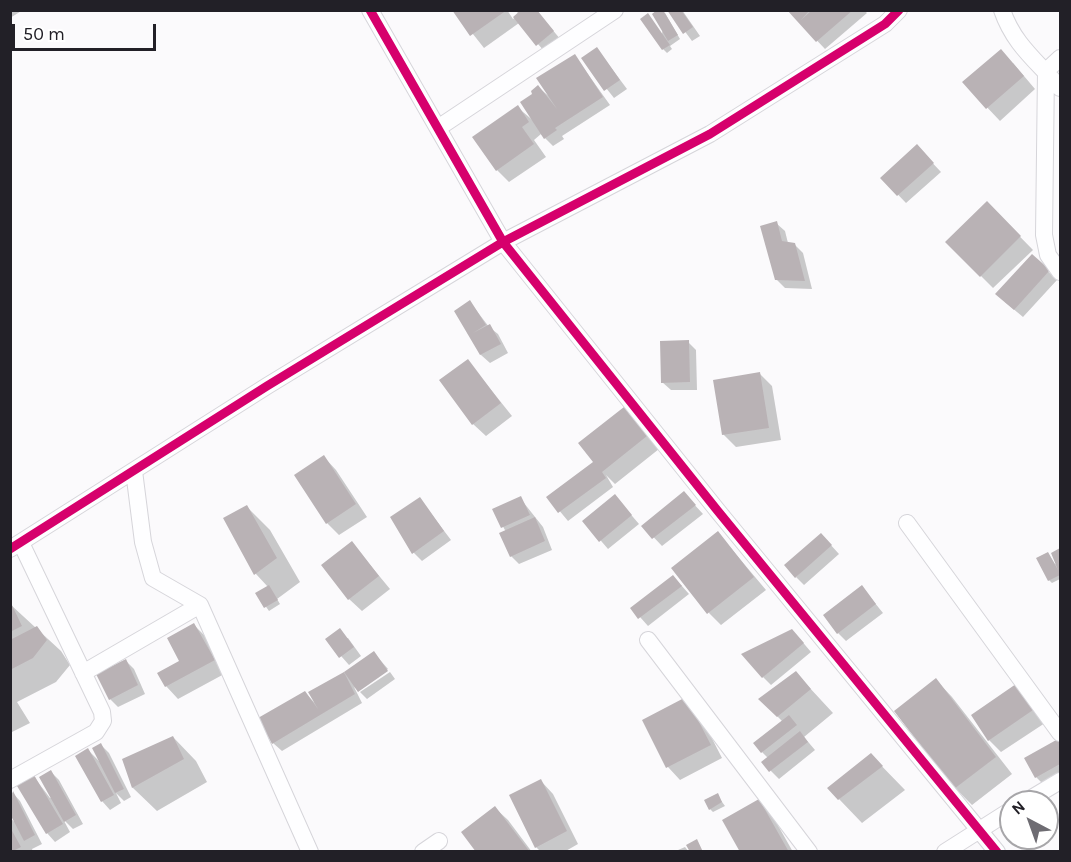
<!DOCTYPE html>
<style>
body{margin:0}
#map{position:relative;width:1071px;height:862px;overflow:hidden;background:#fbfafc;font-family:Karla,sans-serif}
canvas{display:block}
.frame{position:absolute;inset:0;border:12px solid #222027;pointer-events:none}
.north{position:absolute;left:999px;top:790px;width:60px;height:60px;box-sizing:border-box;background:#fff;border:2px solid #a7a6a9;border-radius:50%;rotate:319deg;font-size:16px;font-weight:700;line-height:24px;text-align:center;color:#222027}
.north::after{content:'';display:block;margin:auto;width:21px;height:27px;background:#6e6c72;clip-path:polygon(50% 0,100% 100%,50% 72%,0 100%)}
.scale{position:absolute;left:12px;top:24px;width:144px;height:27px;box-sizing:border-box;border:3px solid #222027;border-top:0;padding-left:8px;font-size:18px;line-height:21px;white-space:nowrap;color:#222027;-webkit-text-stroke:4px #fff;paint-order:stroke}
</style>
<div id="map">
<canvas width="1071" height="862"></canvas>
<div class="frame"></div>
<div class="north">N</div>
<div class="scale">50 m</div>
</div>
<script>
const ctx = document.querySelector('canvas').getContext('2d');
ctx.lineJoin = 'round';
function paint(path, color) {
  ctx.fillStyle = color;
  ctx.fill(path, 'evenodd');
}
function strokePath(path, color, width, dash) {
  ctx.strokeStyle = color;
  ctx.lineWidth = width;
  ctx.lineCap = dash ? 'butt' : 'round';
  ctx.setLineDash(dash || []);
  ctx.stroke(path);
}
paint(new Path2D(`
 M10,10h13l-13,8z
 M454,10h53l6,9 6,-5 -4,-4h21l25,30 -15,13 -27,-30 -35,25z
 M669,10h13l18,26 -8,5z
 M864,10l3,3 -42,36 -36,-38z
 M665,13l15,26 -10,7 2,3 -5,4 -4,-4 -1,-15z
 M597,49l30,40 -13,9 -31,-39z
 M575,56l35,49 -48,31 2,3 -11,7 -12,-12 -7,6 12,17 -37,25 -12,-12 20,-63 18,15 -1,-28 4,-7 13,11z
 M1013,63l22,26 -35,32 -36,-38z
 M925,155l16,17 -35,31 -24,-25z
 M987,203l46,47 -40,38 -46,-46z
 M776,223l9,8 3,12 7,2 8,8 9,36 -27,-1 -8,-8z
 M1032,256l25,24 -34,37 -18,-15z
 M470,302l19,25 9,7 10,19 -18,10 -9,-8 -25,-43z
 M688,342l8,8 1,40h-26l-9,-8z
 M468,361l44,55 -26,20 -13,-12z
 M760,374l12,12 9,54 -45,7 -13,-13z
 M624,409l35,40 -44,35 -9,-9 7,12 -45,34 -20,-24 47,-35z
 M324,457l12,13 31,47 -28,18 -12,-12z
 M615,496l24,28 -31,25 -24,-28z
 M520,498l23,29 9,23 -33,14 -8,-8 -5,-24 -12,-22z
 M420,499l31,41 -29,21 -8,-8 -22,-36z
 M692,502l11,12 -41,32 -19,-20z
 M247,507l23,23 30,52 -23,17 3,5 -11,7 -12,-17 11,-7 -12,-13 -31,-56z
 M718,533l48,57 -45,35 -12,-12z
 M352,543l38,46 -28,22 -13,-12z
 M829,543l10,11 -35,31 -8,-8z
 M1060,550v29l-8,4 -3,-3 -1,-27 7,11 3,-1 -5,-10z
 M681,585l8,9 -41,32 -16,-18z
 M862,587l21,26 -37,28 -8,-8z
 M11,605l50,46 9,14 -14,17 -39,20 13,21 -20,10z
 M194,625l12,12 20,36 -48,26 -12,-13 15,-24z
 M348,638l13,18 -12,9 -22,-25z
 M800,639l11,13 -40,33 -8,-8z
 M374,653l14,16 -30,21 -4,-3 8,16 -80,48 -9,-8 -13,-24 45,-26 9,9 30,-28z
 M126,661l8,8 11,25 -27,13 -8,-8z
 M390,672l5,7 -28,20 -7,-7z
 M796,673l37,40 -29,24 11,13 -36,29 -8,-8 -3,-13 -6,-6 21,-30 -23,-23z
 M936,680l16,17 60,77 -40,31 -17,-17z
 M1016,686l29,37 -44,29 -12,-12z
 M698,711l24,47 -42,22 -12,-13 -24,-46z
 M173,737l23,24 11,21 -50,29 -24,-23 -9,-28z
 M1057,741l3,3v32l-16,9 -8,-8z
 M101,745l8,8 22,44 -7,4 -8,-8 5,10 -11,7 -8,-9 -25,-44 11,-7 12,12z
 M871,755l34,35 -43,33 -23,-24z
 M51,772l8,8 24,44 -10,5 -10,-10 7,13 -15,10 -8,-9 -13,-56 16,21 2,-1z
 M541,781l12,13 25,50 -14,8h-23l-5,-5z
 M12,792l8,9 22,43 -10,5 1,3h-23v-34l7,6 -7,-13z
 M717,795l8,11 -12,6 -3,-3z
 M759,801l12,12 22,39h-52z
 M495,808l13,12 24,32h-54z
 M685,847l4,5h-11v-2z`), '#0003');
paint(new Path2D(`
 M452,10h55l-37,26z
 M521,10h16l17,21 -18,15 -23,-29z
 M657,10h6l15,25 -10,6 -16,-27z
 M667,10h14l12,17 -10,7z
 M787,10h23l-9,10 11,-10h41l-37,32z
 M648,13l22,32 -8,5 -22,-31z
 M597,47l23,33 -16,11 -23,-33z
 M1001,49l23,27 -38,33 -24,-27z
 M575,54l28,43 -48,31 2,2 -13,9 -24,-37 12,-8 -1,-3 7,-6 19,24 -21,-31z
 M518,105l11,17 -7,5 12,17 -38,27 -24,-34z
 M917,144l17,19 -37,33 -17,-18z
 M987,201l34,35 -41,41 -35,-35z
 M777,221l5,20 13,2 10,38 -30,-1 -15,-54z
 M1032,254l18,16 -36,40 -19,-16z
 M470,300l16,25 -13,8 17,-9 11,20 -21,11 -26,-44z
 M689,340l1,42 -29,1 -1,-42z
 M468,359l33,44 -29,22 -33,-45z
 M760,372l9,56 -47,7 -9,-55z
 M624,407l23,29 -45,36 4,6 -48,35 -12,-16 47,-35 -15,-19z
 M324,455l32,49 -30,20 -32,-49z
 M684,491l12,14 -44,34 -11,-13z
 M615,494l17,21 -33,27 -17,-21z
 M521,496l9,19 -29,13 -9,-19z
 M420,497l24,34 -32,23 -22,-37z
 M247,505l30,53 -23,17 -31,-57z
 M535,517l10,24 -35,16 -11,-24z
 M718,531l36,46 -47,37 -36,-46z
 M821,533l11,12 -37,33 -11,-13z
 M352,541l27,35 -31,24 -27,-35z
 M1060,548v27l-12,6 -12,-23 12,-6 10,18 -7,-17z
 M673,575l9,11 -44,33 -8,-11z
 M269,585l9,15 -14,8 -9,-15z
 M862,585l14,19 -39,30 -14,-19z
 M10,601l12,25 -12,6z
 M194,623l21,37 -50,27 -8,-14 22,-12 -12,-23z
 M37,626l10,14 -14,18 -23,12v-30z
 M340,628l14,19 -15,11 -14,-19z
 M792,629l12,14 -42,35 -21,-24z
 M374,651l14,20 -30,21 -14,-20z
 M126,659l12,26 -29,15 -13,-26z
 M796,671l15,18 -34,28 -19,-18z
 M344,672l11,22 -83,50 -14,-26 47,-27 13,18 -10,-17z
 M936,678l60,79 -42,32 -60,-78z
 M1016,684l17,26 -45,31 -17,-26z
 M686,697l25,48 -45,23 -24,-48z
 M789,715l8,10 -36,28 -8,-10z
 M800,731l8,11 -39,30 -8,-10z
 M173,736l11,23 -52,29 -10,-29z
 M1058,739l2,5v20l-25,14 -11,-20z
 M101,743l23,46 -9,4 -23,-45z
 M88,748l26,47 -13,7 -26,-46z
 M871,753l12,13 -45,34 -11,-12z
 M51,770l25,45 -12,7 -25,-45z
 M34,775l29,49 -17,10 -29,-48z
 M541,779l26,52 -32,17 -26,-53z
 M13,791l22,44 -11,6 -14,-27z
 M718,793l4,9 -13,8 -5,-10z
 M759,799l30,53h-49l-18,-32z
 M495,806l35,46h-54l-15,-20z
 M10,827l11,20 -10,5h-1z
 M697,839l6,13h-13l-4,-7z`), '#b9b2b5');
const minor = new Path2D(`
 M370,10l133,232 214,268 280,342
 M1002,10c12,35 35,51 58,78
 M1060,58l-14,13 -2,164 4,20 12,17
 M438,128l177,-118
 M134,471l9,71 10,36 47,27 110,247
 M907,523l153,210
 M10,549l257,-163 236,-144 207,-108 175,-110 14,-14
 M648,640l161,212
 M83,673l117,-68
 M10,780l86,-48 7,-11 -1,-9 -81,-169
 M1025,802l35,-21
 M423,852l16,-11
 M945,852l66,-42`);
strokePath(minor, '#d6d5da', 18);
strokePath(minor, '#fefeff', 16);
strokePath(new Path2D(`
 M370,10l133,232 214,268 280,342
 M10,549l257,-163 236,-144 207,-108 175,-110 14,-14`), '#d6006c', 9);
</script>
